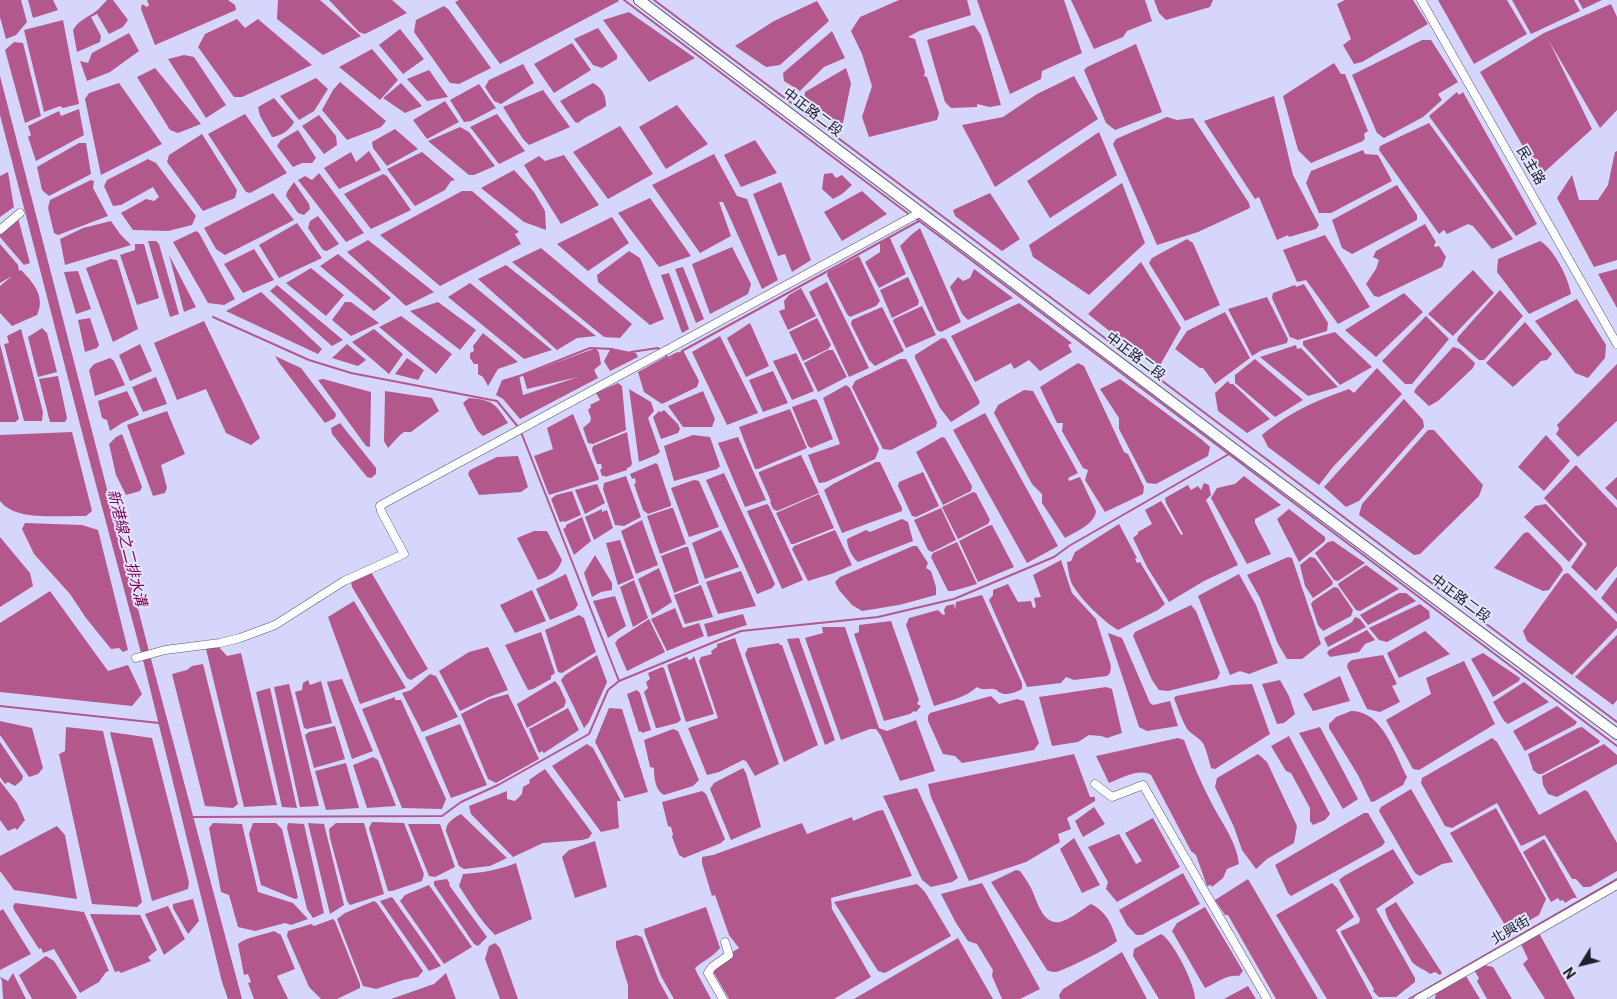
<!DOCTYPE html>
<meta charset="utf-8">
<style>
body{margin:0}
#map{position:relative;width:1617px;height:999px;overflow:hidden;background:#d6d5fc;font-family:Roboto,sans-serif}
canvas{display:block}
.north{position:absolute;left:1557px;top:939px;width:50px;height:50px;-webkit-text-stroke:4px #e4e4fc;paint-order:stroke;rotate:234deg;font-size:14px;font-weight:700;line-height:20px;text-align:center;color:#21202e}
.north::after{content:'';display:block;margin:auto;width:18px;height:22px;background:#21202e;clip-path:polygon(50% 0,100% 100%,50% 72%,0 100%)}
</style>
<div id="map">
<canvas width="1617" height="999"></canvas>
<div class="north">N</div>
</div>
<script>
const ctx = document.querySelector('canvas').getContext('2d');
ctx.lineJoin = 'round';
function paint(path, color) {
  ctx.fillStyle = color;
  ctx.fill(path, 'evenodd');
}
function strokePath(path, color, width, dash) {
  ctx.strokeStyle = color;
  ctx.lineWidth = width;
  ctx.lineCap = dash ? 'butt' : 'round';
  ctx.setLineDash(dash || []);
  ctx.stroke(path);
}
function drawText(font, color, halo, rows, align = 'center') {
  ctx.font = font + ' Roboto,"Noto Sans TC",sans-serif';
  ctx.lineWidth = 4;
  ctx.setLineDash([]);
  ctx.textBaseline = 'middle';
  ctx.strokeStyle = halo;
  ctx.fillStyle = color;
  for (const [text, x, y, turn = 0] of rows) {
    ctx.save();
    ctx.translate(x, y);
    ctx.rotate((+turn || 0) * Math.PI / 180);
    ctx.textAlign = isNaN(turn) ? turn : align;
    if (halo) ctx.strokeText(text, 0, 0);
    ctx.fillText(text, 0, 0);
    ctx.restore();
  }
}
paint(new Path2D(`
 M0,0h21l6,22 -11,13 -10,4 -6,-22z
 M28,0h25l5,10 -25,8z
 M107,0h6l15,20 -5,7 -14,7 -12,-20 -6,3 10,19 -1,6 -23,10 -4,-22c5,-9 13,-12 22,-18 4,-3 8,-8 12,-12z
 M147,0h81l7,5 1,5 -81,35 -14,-36 1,-5 5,3 2,-2z
 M278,0h42l41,36 -38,19 -46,-36z
 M329,0h63l15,13 -42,21 -6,-2z
 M459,0h159l1,1 -119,63 -45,-62z
 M899,0h68l4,15 -52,16 -11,6 7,2 10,33 -1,4 3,1 12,36 -2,7 -68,17 -7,-20 10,-31 -10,-32 -11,-23 9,-14z
 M977,0h87l18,53 -40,18 -1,8 -31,15z
 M1071,0h74l7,21 -25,10 -4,6 -29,12z
 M1154,0h59l-3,7 -44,13 -7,-7z
 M1345,0h68l15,24 -66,38 -8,2 -11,-19 8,-6 -14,-35z
 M1438,0h69l20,34 -53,30z
 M1512,0h62l6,11 -49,23z
 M1578,0h24l-19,9z
 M817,1l12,20 -49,44 -14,2 -31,-21 39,-25z
 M1611,4l6,13v93l-17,18 -51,-87 43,88 -52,47 -60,-104 64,-39z
 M444,6l5,4 42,58 -32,16 -9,-1 -36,-51 2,-12z
 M629,12l66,46 -46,24 -46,-62z
 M237,19l8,9 13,-9 54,46 -70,32h-8l-36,-50 7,-13z
 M63,20l16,84 -16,4 -3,-2 -16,6 -20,-82z
 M974,25l7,10 20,70 -11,2 -13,-3v3l-26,1 -6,-6 -18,-62z
 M598,28l19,27v4l-15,9 -9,-3 -19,-26z
 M400,29l24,30 -21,15 -24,-29z
 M832,31l13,27 -21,9 -24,24 -16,-10 -1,-8z
 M129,33l10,18 -29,21 -23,9 -7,-20 8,2 4,-10z
 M1422,40h9l27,42 -20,12 4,6 -19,17 -39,21 -7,-5 -25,-58z
 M14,42l9,1 18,73 -16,7 -20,-73z
 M572,43l19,27 -37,23 -20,-29z
 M1136,44l26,68 -47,18 -9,-7 -22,-53 3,-3z
 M372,49l26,31 -18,20 -41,-33z
 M184,55l10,2 32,48 -20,13 -38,-59z
 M1334,63l7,11h4l23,57 -4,3 1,4 -2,3 -52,22 -13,-13 -15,-54z
 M523,64l11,19 -33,21 -7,-3 -9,-14 4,-7z
 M155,68l46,56 -23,9 -8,-3 -33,-53z
 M846,68l5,15 -8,40 -6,4 -33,-26 1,-9z
 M429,70l19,27 -21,4 -20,-22z
 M0,76l151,583 91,340h-14l-6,-17 -78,-318 -60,-224 -84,-325z
 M1074,76l24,43 -103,68 -33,-62 41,-8 34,-23z
 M316,78l12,11 -14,22 -15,9 -19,-24z
 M340,82l46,39 -5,6 -34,13 -25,-30 11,-20z
 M119,83l43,61 -61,31 -16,-76 4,-6z
 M401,83l21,23 -17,7 -22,-15z
 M593,83c9,5 13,12 13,23 -9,7 -19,9 -28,17l-3,-1 -15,-21z
 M479,84l17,24 -25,13 -7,1 -14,-22z
 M543,90l27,37 -41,18 -6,-6 -20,-32z
 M1457,92l2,3 4,-3 74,132 -21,12 -87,-120z
 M1274,96l19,79 26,50 -3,4 -27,8 -1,-2 -11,5 -18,-43 -4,2 -51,-78z
 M274,98l20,24c-4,8 -13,14 -22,15l-12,-21 -2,-9z
 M445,101l14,21 -32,17 -14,-19z
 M677,105l31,39 -42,25 -27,-42z
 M79,109l5,26 -48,26 -8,-24 3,-2 -3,-9 31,-15 2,5z
 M245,114l42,59 -37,20 -4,-1 -38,-58z
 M497,114l28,37 -26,13 -29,-37z
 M319,115l17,21 1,9 -13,9 -22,-28z
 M1167,117l10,3 16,-2 56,85 1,5 -52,24 -41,13 -44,-101 3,-5z
 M1429,123l84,116 -21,10 -19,-23 -5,-2 -21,10 -3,-4 -5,4 -60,-84 1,-4z
 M620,126l33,48 -45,25 -35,-47z
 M460,127l9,5 26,34 -21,9h-5l-41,-34z
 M395,129l23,20 -31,17 -14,-18 -1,-6z
 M298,130l18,28 -4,5h-10l-9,4 -16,-21 4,-6z
 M1099,132l18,43 -67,43 -23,-37z
 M202,134l35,56 -2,8 -32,13 -36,-49 2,-7z
 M755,140l22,33 -36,14 -17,-32z
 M79,143h7l5,31 -42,22 -7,-6 -5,-23z
 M1363,150l2,4 13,1 14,26 -61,32h-12l-13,-30 5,-12z
 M369,151l12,19 -42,19 -15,-21 27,-16 5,10z
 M1617,151v109l-23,7 -37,-69 15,-23 7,25h19l10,-15 7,-33z
 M422,152l33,28 -4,1 -6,9 -30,16 -28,-37z
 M714,154l23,42 10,3 31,81 -16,9 -39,-87h-4l12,34 -31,17 -48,-68z
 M564,155l35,50 -38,19 -37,-59 15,-9 6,5z
 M148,159l8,4 40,53 -4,9 -24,6 -35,-1 -12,-17 25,-14 8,2 5,-4 -6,-10 -32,18 -8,1 -9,-20 3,-6z
 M514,170l20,22 11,19 1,19 -22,-8 -43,-34z
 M8,172l6,35 -14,10v-41z
 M319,173l45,60 -18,9 -48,-62 7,-4 7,4z
 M832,173l4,5 6,-3 10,10 -10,9 -9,5 -11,-10 2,-15z
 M383,174l4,2 24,34 -40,19 -27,-35z
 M91,180l3,1 -1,7 15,28 -50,19 -4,-2 -6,-25 2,-8z
 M294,182l15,22 1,5 -6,6 -6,-2 -12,-17 1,-4z
 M781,182l30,78 -19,12 -7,-18 -7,2 -25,-62z
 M1122,183l23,60 -56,52 -56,-38 -4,-12z
 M1397,185l20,30v5l-65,34 -10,-6 -10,-28z
 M462,191h10l47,41 -4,2 6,10 -81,42 -60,-51z
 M862,191l25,23 -45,27 -18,-29z
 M273,193l21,27 -69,35 -9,-6 -12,-21z
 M990,193l30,46 -18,12 -47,-35 -2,-6z
 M650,198l41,58 -32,11 -41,-54z
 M318,216l21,28 -12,7 -4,-1 -15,-22 2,-7z
 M612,217l17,26 -41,28 -31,-27z
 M18,218l12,45 -6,2 -24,-28v-6z
 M111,221l9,13 11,11 -66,20 -5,-26 23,-11z
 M297,223l25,35 -43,20 -20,-33z
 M1425,224l11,18 -2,3 1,2 4,-1 7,11 -4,10 -63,30 -5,-1 -8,-12 10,-15 3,-9 -6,-3 3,-6z
 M920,228l41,94 -20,10 -4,-2 -37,-84 11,-11z
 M196,231l3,2 36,66 -11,6 -16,-2 -35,-61z
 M1325,235l45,72 -32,17 -32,-44 -9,2 -14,-32z
 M890,238l16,36 -27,14 -14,-26 15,-10v-10z
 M1187,239l6,4 27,62 -35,16 -36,-58 3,-5z
 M368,240l66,52 -28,14 -59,-54z
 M148,241h8l3,3 20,70 -9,3z
 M1540,241c14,8 29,38 31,53l-42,20 -32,-42 1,-13z
 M0,244l18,21 1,6 2,-1c12,12 25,27 16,45l-25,11 -12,-13v-27l12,-10 -12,7z
 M135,244h9l15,54 -22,7 -17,-50 15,-5z
 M732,247l19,37 -3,10 -38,20 -18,-50z
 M541,248l91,76 -12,14 -16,-1 -92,-75z
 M254,249l20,31 -31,13 -19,-29z
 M629,251l11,7 24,61 -14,6 -52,-43 -1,-7z
 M338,254l53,44 -17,13 -54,-45z
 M169,255l27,52 -12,5z
 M859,256l21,45 -4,5 -26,11 -3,-3 -20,-39 1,-3z
 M111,259l6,1 21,69 -25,13 -27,-74z
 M1141,262l40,66 -22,39 -19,-16 -4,1 -48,-38z
 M506,265l90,71 -19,2 -20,12 -79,-71z
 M683,267l21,52 -8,4 -21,-54z
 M311,268l33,27 -18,21 -40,-33z
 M974,269l39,29 -45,22 -6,-6 -12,-27 8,-10 5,4 7,-3z
 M1617,269v39l-19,-34z
 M1473,270l21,23 -41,43 -25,-22z
 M78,271l13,38 -15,5 -12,-42z
 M669,273l20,56 -7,4 -21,-58z
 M908,277l11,24 -1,4 -26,13 -12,-28z
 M827,282l42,86 -20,9 -40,-85z
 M470,283l82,67 -28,9 -76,-62z
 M1304,284l24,39 -1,8 -29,9 -8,-3 -18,-39 1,-5 22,-8 1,2z
 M277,285l66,55 -11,6 -62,-55z
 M801,288l15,28 -28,14 -9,-19 6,-2 -1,-8 5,-6z
 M1500,290l23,26 -39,44h-5l-22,-19 1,-4z
 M261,292l61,57 -4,5 -92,-43z
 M1404,293l19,19 -47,45 -31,-27z
 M1267,297l21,42 -1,4 -25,7 -10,6 -24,-47z
 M1577,299l29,46 -1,13 -17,20 -13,-5 -40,-52z
 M345,302h6l28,21 -28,13 -19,-16z
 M438,302l38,28 -16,20 -50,-39z
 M1019,303l53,40 -4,2 4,7 -32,19 -11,-11 -15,9 -3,-6 -36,19 -24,-46z
 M922,306l14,29 -30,13 -13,-27 1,-2z
 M882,307l22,44 -29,15 -6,-6 -18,-36 1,-4z
 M1225,312l25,46 -35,26 -12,-16h-3l-25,-19 12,-18z
 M401,316l51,38 -16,20 -57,-47z
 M1426,316l23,23 -37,45h-7l-23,-23z
 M90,318l9,27 -2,3 -12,4 -7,-32z
 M817,318l14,27 -3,4 -25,12 -14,-29z
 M204,321l56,117 -9,7 -25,-12 -20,-44 -29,11 -23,-57z
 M1525,322l27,32 -5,6 -6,1 -28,26 -27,-24z
 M750,323l19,43 -23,11 -19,-39z
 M42,328l5,5 10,39 -19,5 -10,-40z
 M21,329l22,83 -1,9h-18l-20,-77 5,-1 -2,-7z
 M374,329l29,25 -14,20 -37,-32z
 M1335,332l37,35 -32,18 -37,-40v-4z
 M483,333l35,29 -20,7 -10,17 -5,-9 -5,-3v-10h-4l-4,-6v-5l4,-2 -1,-5z
 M720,336l38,77 -31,12 -35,-73z
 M942,338l4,1 34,63 -2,3 -27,17 -11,-14 -25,-50v-3z
 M0,344l19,75 -4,3h-15z
 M140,344l12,27 -22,10 -11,-26z
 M347,344l19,16 -8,6 -26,-8z
 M1296,345l1,4 4,-1 37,39 -30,9 -48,-39z
 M1453,347l7,2 15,14 -2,5 -35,33 -9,5 -15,-14 2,-4z
 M596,348l3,5 2,11 -7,6 4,8 -78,41 -17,-20 -7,-4 6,-15 17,-5 4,20 55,-18 -51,12 -4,-14z
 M611,348l25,5 2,4 -28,14 -6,-10z
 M683,350l16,31 -2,6 -35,17 -18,-12 -6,-20 27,-15 4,2z
 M828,350h5l14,27 -29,15 -14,-29z
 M796,353l18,38 -22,9 -19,-39z
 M275,356l26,12 35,46 -1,4 -10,5 -45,-59z
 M110,358l4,3 11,24 -30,11 -6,-26 5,-6z
 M407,358l17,12 -6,10 -23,-6z
 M900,359h6l3,5 28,58 -1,5 -45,23 -8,-1 -31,-62 3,-6z
 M1255,359l48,41 -28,17 -40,-34v-8z
 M1078,363l6,3 40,86 4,2 16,33 -1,7 -38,18 -20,-32 3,-10 -5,-2 -21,-37 1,-8h-6l-17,-36z
 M1617,364v57l-39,36 -22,-23 3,-5 -2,-4z
 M1377,368l25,26 -69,73 -14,18 -51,-38 -6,-12c28,-23 53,-34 87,-46l5,4z
 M773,371l15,32 -25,9 -14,-32z
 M58,376l9,42 -2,4h-15l-11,-43z
 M156,377l11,27 -24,8 -11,-25z
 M323,379l48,13 -1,55 -4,-1 -48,-66z
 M1120,379l81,60 9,8 -2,9 -52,28 -9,-1 -28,-54v-11l-19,-29z
 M1228,381l2,3h3l37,35 -23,14 -29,-22 -3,-18z
 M618,383l4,3 4,44 -33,14 -5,-1 -5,-15 7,-6 1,-4 -3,-8 3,-3 -1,-2 10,-5 -4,-7z
 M846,385l4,3 29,61 -4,10 -49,23 -7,1 -11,-28 32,-11 -17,-46z
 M629,389l22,13 3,9 -6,7 12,34 -4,3 -17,7z
 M1024,390l9,1 45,82 -10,5 1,3 11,-4 16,34c-1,13 -21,21 -31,27l-23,-35v-9l-10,-10 -38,-71 4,-8z
 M127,391l12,24 -17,8 -12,8 -3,-11 -5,-2 -4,-17z
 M385,391l47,7 7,13 -28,21h-7l-5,4 -11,12 -4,-7z
 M703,391l12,28 -3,8h-29l-15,-21z
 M469,398c24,2 26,5 39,25l-25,13 -6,-6 -14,-27z
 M814,399l3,1 16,39 -22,9 -3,-2 -16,-39z
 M1404,399l19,21 1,7 -65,74 -13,6 -22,-20z
 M790,409l17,39 -49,21h-3l-16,-42z
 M664,410l14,14 2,5 -2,4 -17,6 -8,-22 6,-6 2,1z
 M167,411l18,43 -24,11 6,23 -2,5 -12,3 -26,-71z
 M985,413l73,133 -31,17 -74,-133z
 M573,414l26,64 -1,2 -49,15 -15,-39 19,-7 -6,-21z
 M340,423l36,45v6l-5,4 -4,-1 -35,-43 -1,-6z
 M1428,430h6l49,55 -4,11 -59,58 -6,1 -55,-40 3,-11z
 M72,432l20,79 -6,5c-25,-1 -70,6 -86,-15v-66z
 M627,432l5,32 -2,3 -3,1v2l-22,7v-1h-3l-2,-6 2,-2 -1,-4h-4l-5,-14 1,-4z
 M122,434l20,53 -2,4 -14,4 -10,-20 -7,-31 7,-7z
 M693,435l17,2 10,29 -3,3 -43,12 -10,-35z
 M1546,435l24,26 -26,30 -26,-24z
 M738,437l28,63 -21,7 -27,-64z
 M942,437l3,1 27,48 -1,5 -28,14 -27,-53z
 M801,455l18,38 -42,18 -4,-2 -3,-7 1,-1 -12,-27v-2z
 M518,456l10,31 -7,5 -42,3 -11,-21 2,-4 27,-13z
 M876,462h4l22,46v3l-60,22 -18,-43 9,-6z
 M656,463l2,2 13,39v2l-23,8 -5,-4 -9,-26 2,-1 -1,-5 -3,1 -2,-5z
 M1576,465l41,43v58l-21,25 -25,-24 16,-23 -43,-46z
 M923,472l16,34 -23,11 -4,-1 -14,-30 1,-4z
 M724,473l51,111 -3,4 -15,6 -51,-114z
 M626,476l15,41 -17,9 -9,-1 -12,-36 1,-6z
 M1244,476l37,29 -26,14v4l16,31 -24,10 -36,-66 6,-10 18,-4z
 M1617,477v23l-12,-12z
 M694,480l5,1 20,46 -30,10 -18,-49z
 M1204,483l5,2 2,10 -5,5 32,65 -34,16 -35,21 -22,-35 -14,-29 5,-4v-2l14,-8 -7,-14 16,-9 4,6 16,28 2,-1 -17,-31 -1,-5 23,-13 3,5 7,-4 3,4z
 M597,484l8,19 -20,11 -10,-24z
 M572,491l9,24 -16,7 -1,-1 -4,1 -9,-23 5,-4z
 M973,492l3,1 14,27 -2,4 -30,15 -16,-32z
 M819,494l15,34 -40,16h-3l-15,-31z
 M767,504l2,2 34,74 -21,9 -35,-78z
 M1546,504l37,40 -14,18 -45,-45 11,-11z
 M671,508h2l13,36 -26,10 -13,-38z
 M941,508l15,32 -24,12 -4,-2 -14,-30z
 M602,509v3l5,-2 6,18 -19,12 -9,-23z
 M1289,509l36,28v4l-26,21 -22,-43z
 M582,517l9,24 -17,14 -11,-26 3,-2v-2z
 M902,519l6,3 5,19 -55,21c-6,-5 -11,-15 -11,-23l19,-9 4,2z
 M642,520l16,45 -22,9 -15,-43z
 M25,523l57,2 16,5 30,120 -5,2 -4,-4 -8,1 -25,-31 -16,-24 -36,-40 -12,-25z
 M1119,524l18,34 -2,1 2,4 3,-1 25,42 -7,6 -40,20c-14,-8 -40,-33 -47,-48 -2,-6 -3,-13 -4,-20l4,-1 4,-9z
 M992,525l22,42 -36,15 -19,-41 29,-15z
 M721,530l18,37 -34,12 -13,-36z
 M835,530l17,35 -18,8 -26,8 -16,-32 2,-3z
 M534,531h13l15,29c-4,12 -12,16 -24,20l-21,-42z
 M1528,532l33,34 2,4 -14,20 -6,1 -49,-23 30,-35z
 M0,537l30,36 3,13 -33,21z
 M620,540l14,38 -16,7 -12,-42z
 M1333,541l32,22 -27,18 -4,-1 -19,-27 13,-11z
 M957,542l20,42 -24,7h-5l-17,-34 2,-4z
 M913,546h4l11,17 -2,5 5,3 5,16v8l-37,10 -37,6 -10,-6 -13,-15 -4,-8 5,-5z
 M685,547h3l11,36 -25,10 -13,-37z
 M595,555l17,28v7l-11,2 -9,5 -8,-24z
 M1288,557l4,1 29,86 -19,15h-15l-9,-15 -18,-46 -13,-23z
 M1310,557l5,1 18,24 -1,3 -19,13 -8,-12 -5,-21z
 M1061,560l11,33 24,26 15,47 -1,7 -3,3 -33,4 -8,-3 -5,6 -34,4 -38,-87 4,-5v-5l15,-6 10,18 13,-1 2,7 3,-1 -2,-9 7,-1 -8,-22z
 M1366,565l33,24 -39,22 -4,-1 -18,-25 1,-2z
 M659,568l13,34 -20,13 -14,-36z
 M741,571l15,35 -38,8 -12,-32z
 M371,572l57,97 -17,11 -4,-2 -55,-91 -1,-6z
 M1568,573l49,49v6l-45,47 -45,-34 -4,-10 41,-57z
 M566,574l12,31 -4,5 -24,10 -14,-31z
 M1239,574l17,31 22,58 -29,11 -9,-3 -10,4 -32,-79z
 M1617,577v37l-16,-16z
 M634,580l14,38 -15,9 -13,-40z
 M701,585l12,32 -28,7 -11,-29z
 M1334,587l4,1 15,22 -2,6 -28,15 -5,-6 -7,-21 2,-3z
 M532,590l14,31 -31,12 -15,-28z
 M50,591l58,80 20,-6 14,29 -10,12 -132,-14v-69z
 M1399,593h7l10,8 -48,24 -8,-10z
 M982,595l40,88v6c-5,3 -16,7 -21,4 -6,-2 0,-2 -7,-4 -7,-1 -11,2 -17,-2 -12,11 -29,14 -43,19l-28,-81 3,-7 29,-8 5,5 2,-1 -1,-4 2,-4 8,-2 1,6 1,-8z
 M615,596l11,30 -18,12 -15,-37z
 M354,601l52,87 -46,16 -32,-87z
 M1420,604l9,7 1,7 -43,24 -8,-2 -10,-12z
 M1191,605l5,6 24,62 -3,6 -49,12 -9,-1 -7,-10 -19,-44 2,-4z
 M675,608l8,20 16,-5 5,13 -37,15 -16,-32z
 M743,614l4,11 -39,12 -4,-13z
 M579,615l5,3 12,34 -34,21 -4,-1 -13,-42z
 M1355,617l5,2 6,8 -38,20 -4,-9 28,-16z
 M649,619l16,33 -38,19 -12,-28 3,-4z
 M891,621l28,79 -2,4 4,2 -5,6 -2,-1 -4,3 -26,7 -30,-87 5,-2v-7z
 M822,627h23l34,101 8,3 29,-11 19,51 -35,10 -19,-45 -5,-7h-6l-29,11 -36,-102 18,-5z
 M1367,630l8,10 -10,4 -6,8 -29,5 -3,-4 2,-3z
 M1425,631l25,23 -51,24 -12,-25z
 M541,632l14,41 -4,3v3l-18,10 -5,1 -23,-45z
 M1108,633l14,5 28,65 3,2 17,-4 8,25 -31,5 -8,-4z
 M1617,635v65l-4,5 -38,-28z
 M735,638l44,126 -24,12 -9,-15 -3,-1 -24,12 -12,3 -19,-47 30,-10 -19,-57 2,-4 11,-3 -1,-3 6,-4v-3z
 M799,638l36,102 -10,5 -38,-106z
 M779,643l1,2h2l36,100 -34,17 -39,-108 3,-6z
 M217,645l10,11 14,-3 36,152 -33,2 -38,-158z
 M488,647l20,43 -19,7 -29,14 -21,-40 30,-19z
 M1483,653l37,25 -1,3 -26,16 -22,-38z
 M597,655l10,27 -18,40 -5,6 -23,-48 4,-5z
 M1383,655l14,29 -5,2 8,16 -20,10 -13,-3 -20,-42 1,-4 4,-3z
 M694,656l20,58 -28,8 -19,-57 20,-8 2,3 3,-1z
 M1464,661l31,63 -76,46 -6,-1 -27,-49 45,-26 -5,-16z
 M203,664l35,140 -5,4 -28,-2 -33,-132 15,-4 5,-4z
 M662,667l2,1 17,52 -4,3 -19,5h-2l-12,-36 4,-4 -2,-6 4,-3 -2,-6z
 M430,674l6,2 22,41 -36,15 -20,-39 9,-3z
 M1340,676l10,25 -37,10 -10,-17z
 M342,679l31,72 -21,8 -25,-77z
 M308,680l2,5 11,-4 11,42 -25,6 -3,-1 -9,-36 7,-2 1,-7z
 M1280,680l9,16 6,18 -11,9 -7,1 -15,-40z
 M555,681l4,5 7,15 -2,6 -37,21 -10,-24z
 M1524,682l25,20 -41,22 -4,-3 -11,-19z
 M289,684l30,122 -19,1 -26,-120z
 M1252,684l18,50 -55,35 -4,-1c-2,-7 -4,-16 -7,-23 -4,-7 -10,-9 -15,-14 -5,-5 -12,-25 -15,-33l2,-2 56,-11z
 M1106,687l6,2 10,44 -15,5 -6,-2 -12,-1 -11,7 -26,4 -13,-49z
 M270,688l27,120 -15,-1 -26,-115z
 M637,690l3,3 11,37 -9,3 -1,-2 -2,1 -12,-38z
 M508,694l31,65 -43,24 -8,-4 -27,-65 29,-15z
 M991,696l8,8 18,-5 7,2 15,42 -5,7 -72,13 -7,-7 -12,-2 -15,-33v-5l2,-3z
 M395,697v3h6l45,99 -4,10 -40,-1 -40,-99z
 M1557,706l20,16 -2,3 -50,26 -12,-20z
 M568,708l11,22 -35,23 -2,-2 -3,2 -10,-24z
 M609,708l13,1 26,83 -23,6 -30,-56z
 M1351,711c31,-1 44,43 56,66l-4,8 -28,16 -4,1 -13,-27 -29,-47v-4l7,-7z
 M0,721l32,7 11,40 -5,6 -9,3 -29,-42z
 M460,724l27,61 -36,13 -26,-61z
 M335,726l10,33 -31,9 -9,-33 4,-3z
 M66,727l37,4 39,171 -5,5 -45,-3 -33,-150 6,-3z
 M1320,727l38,72 -15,10 -44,-76z
 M1582,727l18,14 -1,2 -57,31h-4l-5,-4 -5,-16 50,-26z
 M673,729l5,2 21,49 -6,6 -29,9c-9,-5 -10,-18 -10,-27l-4,-1 -6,-27z
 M110,732l42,6 37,144 -1,7 -36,12z
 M1289,736l41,78 -5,6 -12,5 -3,-4v-13l-19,-35 -5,-2 -15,-25z
 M1178,738l6,2c8,22 17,43 28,64 10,19 25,39 27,60l-12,5 -4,9 -11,9 -1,-2 -4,1 -11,-31 -5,-4 -40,-76c-12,-7 -29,3 -42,8l-13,-27z
 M1492,738l5,4 42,73 46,-25 3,2 29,51v28l-27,16h-7l-7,-8h-4l-27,-44 -24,11 -24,-43 -45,25 -7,-2 -24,-43 1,-5z
 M0,742l23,34 -1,4 -7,6 -7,-4 -3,2 -5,-7z
 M587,744l6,4 28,53h-4l2,27 -18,4 -49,-66z
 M1604,744l13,11v9l-60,33 -9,-3 -5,-9 -1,-9z
 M1074,754l16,43h5v4l-28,17 4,11 -13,5 2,8 -34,20 -57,19 -38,-84 -3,-13z
 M1258,754l9,8 30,64 -3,17 -27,16 -11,10 -14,-19 -8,-23 -19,-40 2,-9z
 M373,757l5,3 18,46 -29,2 -14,-43z
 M346,763l13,45 -33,2 -11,-39z
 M743,768l3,5 15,54 -30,13 -21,-51 4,-6z
 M545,769l47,64 -3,5 -7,2 -39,3 -30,14 -42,-43 -2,-8 38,-15v8l8,2 7,-7 1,-7 7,-4 -1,-3z
 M0,781l17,22 8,17 -8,10 -2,-2 -7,3 -8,-11z
 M917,788l41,90 -6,4 -21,5 -9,-7 -39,-84z
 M1411,789l42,73 -11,2 -22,12 -5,-3 -36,-62 2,-4z
 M702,791l4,3 19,45 -4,4 -37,15 -5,-3 -7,-18 1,-3 -2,-7 -3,-1 -6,-24z
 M1094,807l11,17 -22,13 -8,-16z
 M1496,808l50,91 -7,16 -30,17 -59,-99z
 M883,810l29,66 -81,22 1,11 39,68 -37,22h-105l-19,-33 29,-18 -10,-13 -14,-40 -3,1 -10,-33v-6l11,-2 89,-32 5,11 45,-17 1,4 24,-10z
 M1364,813h4l17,29 -3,4 -91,50 -3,-3 -13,-28z
 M461,814l46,44 -17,8 -26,3 -5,-3 -13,-35c0,-9 8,-13 15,-17z
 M1153,818l27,49 -63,35 -11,-13 2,-7 -20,-35 31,-13 17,30 6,-3 -17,-28z
 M372,822l32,1 20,51 -2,7 -30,10h-4l-19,-63z
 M213,823l29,1 16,68 35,11 15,16 -17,6 -6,-2 -30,8 -17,-4 -9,-32 -8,-3 -12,-64z
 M253,823h23l6,6 16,69 -3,1 -34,-14 -12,-51z
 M288,823l16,1 20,89 -11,5 -6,-9 -20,-81z
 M308,823l16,1 20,81 -14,9z
 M336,823h28l20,71 -34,11 -3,-4 -17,-63 -1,-9z
 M408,824h32l15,43 -20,10 -6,-1z
 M57,826l8,9 12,64 -63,-9 -14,-19v-15z
 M1074,838l26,47 -18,8 -22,-44z
 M1544,839l33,59h-4l-8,5 -2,-3 -3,1 -2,-3 -7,4 -28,-50z
 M595,841l12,46 -32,11 -13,-41 7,-7z
 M1393,849l21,34 -38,26 39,69v4l-19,15h-17l-6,-6 1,-2 -33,-56v-2l18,-8 1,-4 -21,-39 5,-4z
 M516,863l16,56 -37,16c-15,-15 -25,-32 -36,-49l4,-12c18,-1 36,-4 53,-11z
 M1016,870l4,1c4,6 8,11 11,17 6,12 11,37 29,34 11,-3 21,-12 31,-18 16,8 21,21 26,37 -5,6 -56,31 -62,31 -3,0 -6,-1 -8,-2l-56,-88z
 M1183,873l17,31 -58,31h-6l-9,-10 -8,-15z
 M447,879l3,5 -1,1 38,52 -9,9 -4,-2 -40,-59v-4z
 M1248,879l70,120h-42l-48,-84h-3l-10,-15z
 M982,883l58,106 -20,10h-18l-10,-23 1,-6 -16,-26 -9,-3 -12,-18 -15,-29z
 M1332,883l5,5 17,29 -18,13 37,69h-46l-51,-84z
 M917,884l8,8 26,44 -66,37 -7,-2 -44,-69z
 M429,885l43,62 -28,17 -44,-63 5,-6z
 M392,897l49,69 -12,5 -49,-70z
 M193,899l6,22 -11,13 -15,-26v-4z
 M374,901l3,2 46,68 -5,6 -15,3 -27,9 -13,-3 -26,-67 8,-6z
 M1396,902l46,71 -2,2 -5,-3 -5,2c-6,-5 -12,-6 -18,-12l-24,-43 -3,-9 1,-2z
 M15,903l69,9 25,59 -3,1 -7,10 -19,11 -26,-44 -11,4 -2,-5 -2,1 -25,-39 -1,-4z
 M168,906l17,33 -21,16 -19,-41z
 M706,907l14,41c-6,8 -17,13 -25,20l2,5 14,26h-37l-13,-23 -16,-42 -1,-5z
 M1205,907l38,64 -4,5c-12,-2 -23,7 -34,12l-33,-57 5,-8z
 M3,909l28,45 -31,16v-59z
 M90,914l50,1 17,35 -9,7 3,4 -30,12 -2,-2 -4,1z
 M333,919l2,2 25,63v4l-23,11h-16l-12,-12 -22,-51 1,-5 23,-7 3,2z
 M274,931l7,4 14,34 -18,7 11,23h-34l-6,-16 3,-1 -3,-8 -4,1 -6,-31c9,-7 25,-9 36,-13z
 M1539,933l36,66h-30l-22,-35 5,-5 -7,-15z
 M1161,934c12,6 34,51 34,65h-36l-26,-43 1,-7z
 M636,935l6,2 17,44 10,18h-41v-14l-12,-38v-6z
 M958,938l35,61h-139z
 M495,943l5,5 18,51h-18l-15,-40 4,-13z
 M1122,952l25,47h-87l-1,-4 4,-6z
 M46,956l8,5 23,36 -1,2h-44l-13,-24z
 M1484,965l9,2 19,32h-25l-10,-18 2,-3 -5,-8z
 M13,973l13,26h-22l-1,-1 -1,-17 -2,-4 8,4z
 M446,973l10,26h-65l43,-15z
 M1466,976l14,23h-45l1,-7z
 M1248,986l8,13h-32z`), '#b3588d');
strokePath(new Path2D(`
 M624,0l286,215
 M654,0l963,722
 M914,217l703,529
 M213,317l96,43 42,13 146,28 22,27
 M682,351l237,-130
 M631,352l27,-4 2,2
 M663,353l5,5 10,-5
 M517,377l73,-29 22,1
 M521,432l98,249
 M0,706l159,17
 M191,817l251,-1 19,-14 37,-17 91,-51 19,-44 11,-9 122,-50 137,-14 76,-18 100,-42 15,-11 160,-92
 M1409,999l208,-120`), '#b3588d', 2);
const minor = new Path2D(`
 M1421,0l196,344
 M0,230l20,-17
 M136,658l29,-8 55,-7 20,-5 35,-13 69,-44 60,-27 -23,-43 -1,-5 1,-1 540,-293
 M1095,784l17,13 31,-12 124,214
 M723,999l-15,-26 4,-6 17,-12 -4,-13
 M1418,999l199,-114`);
const major = new Path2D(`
 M639,0l599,452 379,282`);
strokePath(minor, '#565576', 9);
strokePath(major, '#565576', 12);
strokePath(minor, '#fff', 8);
strokePath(major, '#fff', 10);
drawText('14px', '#21202e', '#e4e4fc', [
 ["中正路二段",812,113,37],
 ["民主路",1530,166,60],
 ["中正路二段",1135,357,37],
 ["中正路二段",1460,599,37],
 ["北興街",1511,931,-30]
]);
drawText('italic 15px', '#80085b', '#e4e4fc', [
 ["新港線之二排水溝",126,548,76]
]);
</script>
